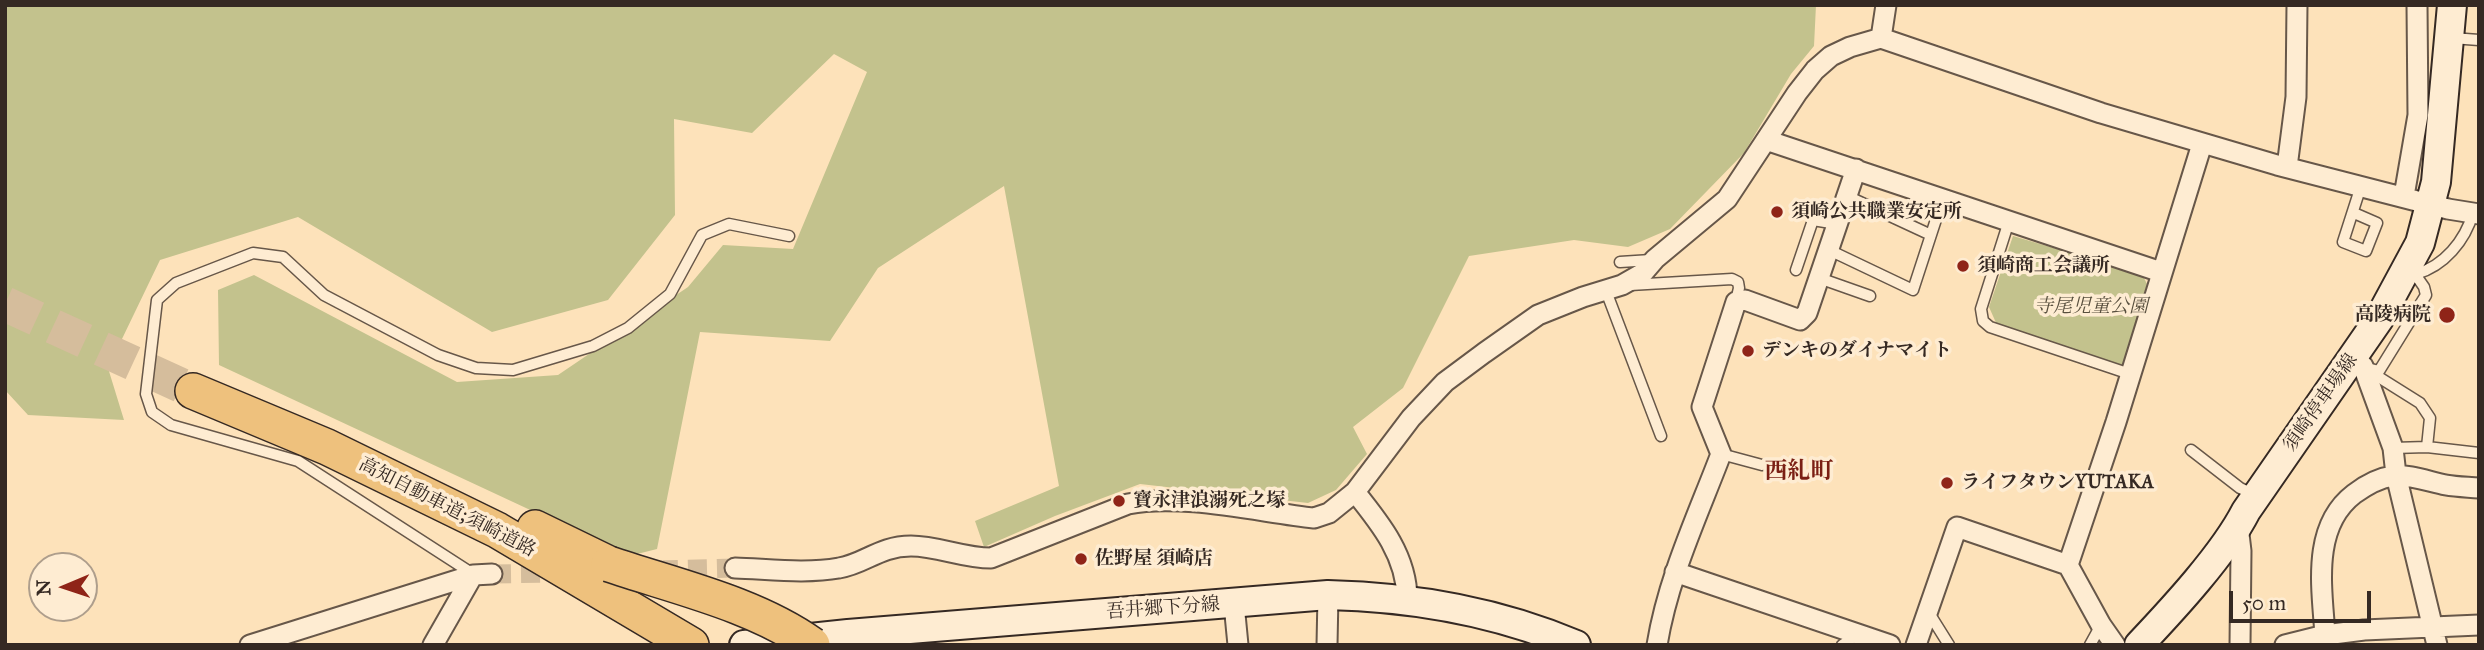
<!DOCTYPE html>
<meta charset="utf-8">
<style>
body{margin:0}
#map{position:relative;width:2484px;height:650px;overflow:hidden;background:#fde2ba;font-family:"IM FELL Great Primer",serif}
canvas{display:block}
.frame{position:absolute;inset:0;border:7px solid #352923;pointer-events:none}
.north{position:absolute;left:28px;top:552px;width:70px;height:70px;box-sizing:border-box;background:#feecd2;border:2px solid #ae9e8c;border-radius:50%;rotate:268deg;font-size:19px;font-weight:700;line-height:28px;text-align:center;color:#352923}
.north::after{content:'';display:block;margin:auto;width:24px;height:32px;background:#8f2418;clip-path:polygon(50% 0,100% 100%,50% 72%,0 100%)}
.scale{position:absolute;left:2229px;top:591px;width:142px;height:32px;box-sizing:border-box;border:4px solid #352923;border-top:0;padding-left:9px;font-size:21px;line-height:24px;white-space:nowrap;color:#352923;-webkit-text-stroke:5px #feecd2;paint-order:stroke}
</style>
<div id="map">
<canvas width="2484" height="650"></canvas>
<div class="frame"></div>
<div class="north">N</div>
<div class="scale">50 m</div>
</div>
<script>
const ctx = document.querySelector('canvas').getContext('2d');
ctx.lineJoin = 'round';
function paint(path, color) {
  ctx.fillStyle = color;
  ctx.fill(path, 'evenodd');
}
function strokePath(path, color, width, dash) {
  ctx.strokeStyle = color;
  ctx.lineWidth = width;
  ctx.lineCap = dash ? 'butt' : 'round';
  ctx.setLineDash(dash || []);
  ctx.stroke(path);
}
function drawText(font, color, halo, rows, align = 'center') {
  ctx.font = font + ' "IM FELL Great Primer","Noto Serif JP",serif';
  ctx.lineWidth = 7;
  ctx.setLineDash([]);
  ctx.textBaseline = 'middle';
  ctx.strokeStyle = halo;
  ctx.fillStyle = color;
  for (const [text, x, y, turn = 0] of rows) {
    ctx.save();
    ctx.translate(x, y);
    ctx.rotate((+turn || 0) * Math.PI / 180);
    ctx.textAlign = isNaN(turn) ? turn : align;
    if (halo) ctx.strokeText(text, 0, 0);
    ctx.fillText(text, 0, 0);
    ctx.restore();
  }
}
paint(new Path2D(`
 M5,5h1811l-2,41 -23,28 -47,79 -74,76 -42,18 -54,-7 -105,16 -66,132 -50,39 14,27 -31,36 -28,13 -168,-19 -85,32 -71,31 -9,-26 84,-35 -55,-300 -126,82 -48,73 -130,-9 -43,217 -28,7 -410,-191 -1,-75 36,-15 203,107 101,-7 130,-88 35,-42 70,4 74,-177 -33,-18 -82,79 -78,-14 1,96 -67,85 -116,32 -194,-115 -138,43 -52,108 16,52 -96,-5 -23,-25z
 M2013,236l129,38 5,10 -24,82 -126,-41 -8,-18z`), '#c3c28d');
strokePath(new Path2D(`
 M659,570l76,-2
 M492,574l67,-1`), '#d5bd9c', 19, [19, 10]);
strokePath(new Path2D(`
 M5,304l188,87`), '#d5bd9c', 35, [35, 18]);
const service = new Path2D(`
 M2452,38l27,2
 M1847,196l84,39
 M2354,213l23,10 -11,28 -23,-9 18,-56
 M2009,221l-28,88 2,12 7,6 140,47
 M1829,250l84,40 30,-92
 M1620,262l31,-2
 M1796,270l17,-50 24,4
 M2416,274c28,-8 49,-33 57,-61
 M1819,278l51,18
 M1630,285l102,-6 6,3 1,6 -3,13
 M1606,291l55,145
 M2363,367l16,4 47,-76 -2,-8 -14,-20
 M2369,371l51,32 10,15 -3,29
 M2393,448l34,-1 52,6
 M2191,450l49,38 13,6
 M1721,454l41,11
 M473,574l-175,-113 -127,-36 -19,-13 -6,-18 11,-94 19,-17 77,-30 30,4 41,38 114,60 38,13 37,2 80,-24 35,-18 42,-34 32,-59 27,-11 60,12
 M1929,613l20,32
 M1842,645l16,-11
 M2090,645l11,-20`);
const minor = new Path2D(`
 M1881,38l5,-33
 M1766,140l395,132
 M2287,167l9,-70 1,-92
 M2404,196l14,-81 -1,-110
 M2352,358l11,8 30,82 3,27 41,170
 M1355,492c25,31 52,64 52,107
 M2238,526l3,25 -1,94
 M2068,565l48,-143 86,-278
 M735,568c33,1 71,6 104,0 26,-4 40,-22 72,-22 27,0 52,12 80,12l137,-54c53,-11 131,8 186,14l15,-5 26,-21 56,-74 34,-36 39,-29 54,-38 45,-18 39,-12 21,-12 12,-14 72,-60 70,-106 18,-23 16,-14 19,-9 31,-9 220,75 176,52 171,44 31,5
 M1675,572l215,73
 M1234,604l4,41
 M2325,635c-3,-47 -14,-108 29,-141 12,-9 25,-16 39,-18 16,-2 37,6 53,9 11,2 22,2 33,3
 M250,645l223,-70 19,-1
 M433,645l40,-70
 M1327,645l1,-50
 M1657,645c11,-67 40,-128 64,-191l-19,-47 34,-105 9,-2 55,20 7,-7 49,-144
 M1916,645l41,-118 111,38 33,60 14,20
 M2285,645l40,-10 39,-5 115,-5`);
const secondary = new Path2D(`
 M744,645l104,-11 480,-39c86,2 168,16 248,50
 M2139,645c34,-36 85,-91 107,-134l133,-192 41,-76 16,-61 16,-177`);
const motorway = new Path2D(`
 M193,391l134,56 170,83 194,115
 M535,528l74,36`);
strokePath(service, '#675749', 13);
strokePath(minor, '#675749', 23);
strokePath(secondary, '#352923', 32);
strokePath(motorway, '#352923', 38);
strokePath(service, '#feecd2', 10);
strokePath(minor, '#feecd2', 19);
strokePath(secondary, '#feecd2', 28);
strokePath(motorway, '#eec17d', 35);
const motorwayBridge = new Path2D(`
 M609,564c65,22 146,40 203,81`);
strokePath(motorwayBridge, '#352923', 38, []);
strokePath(motorwayBridge, '#eec17d', 35);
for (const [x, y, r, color] of [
 [1777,212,7,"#8f2418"],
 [1963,266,7,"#8f2418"],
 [2447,315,9,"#8f2418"],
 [1748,351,7,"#8f2418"],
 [1947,483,7,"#8f2418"],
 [1119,501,7,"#8f2418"],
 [1081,559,7,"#8f2418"]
]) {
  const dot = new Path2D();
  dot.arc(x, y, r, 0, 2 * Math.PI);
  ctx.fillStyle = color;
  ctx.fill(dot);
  strokePath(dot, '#feecd2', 2.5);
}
drawText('bold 19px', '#352923', '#feecd2', [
 ["須崎公共職業安定所",1791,212],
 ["須崎商工会議所",1977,266],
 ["高陵病院",2431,315,"right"],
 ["デンキのダイナマイト",1762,351],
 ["ライフタウンYUTAKA",1961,483],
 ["寶永津浪溺死之塚",1133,501],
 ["佐野屋 須崎店",1095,559]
], 'left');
drawText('italic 19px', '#584f3e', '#feecd2', [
 ["寺尾児童公園",2091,307]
]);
drawText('19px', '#352923', '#feecd2', [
 ["須崎停車場線",2321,403,-55],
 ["高知自動車道;須崎道路",447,508,27],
 ["吾井郷下分線",1163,609,-4]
]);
drawText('bold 23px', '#7a1f14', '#feecd2', [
 ["西糺町",1799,472]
]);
</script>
